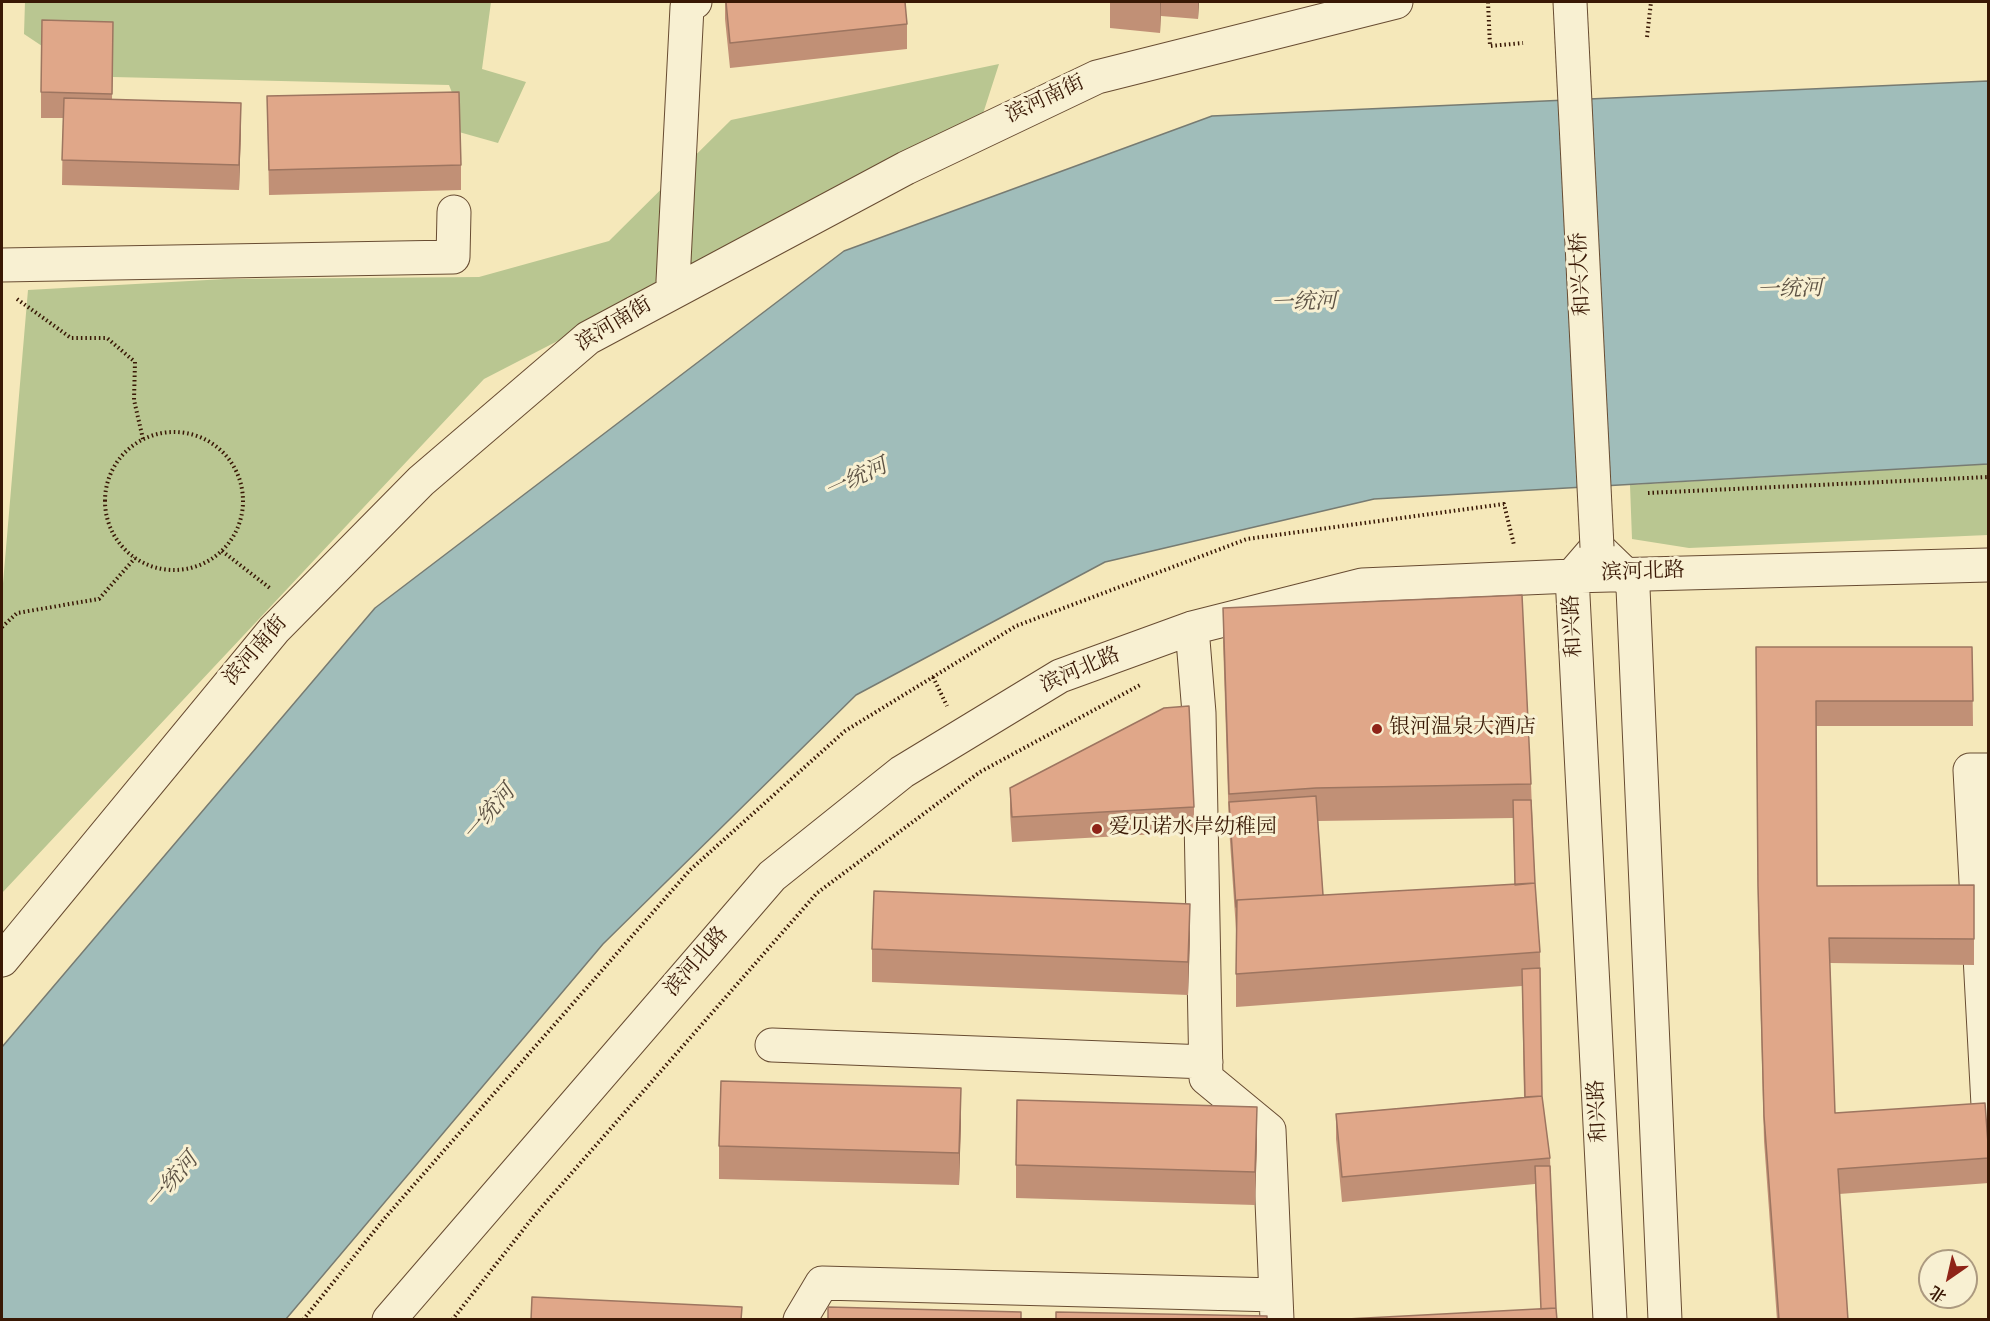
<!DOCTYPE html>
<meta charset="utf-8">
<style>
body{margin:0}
#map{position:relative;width:1990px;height:1321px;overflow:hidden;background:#f5e8ba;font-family:"Sorts Mill Goudy","Noto Serif SC",serif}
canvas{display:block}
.frame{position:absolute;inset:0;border:3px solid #391805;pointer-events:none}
.north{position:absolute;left:1918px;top:1249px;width:60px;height:60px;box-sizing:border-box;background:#f8f0d2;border:2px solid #ac9a80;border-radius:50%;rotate:214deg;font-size:16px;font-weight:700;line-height:24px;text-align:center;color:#391805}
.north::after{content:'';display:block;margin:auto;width:21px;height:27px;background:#8f2418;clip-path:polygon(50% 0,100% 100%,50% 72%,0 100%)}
</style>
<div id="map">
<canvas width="1990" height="1321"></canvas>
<div class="frame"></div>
<div class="north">北</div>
</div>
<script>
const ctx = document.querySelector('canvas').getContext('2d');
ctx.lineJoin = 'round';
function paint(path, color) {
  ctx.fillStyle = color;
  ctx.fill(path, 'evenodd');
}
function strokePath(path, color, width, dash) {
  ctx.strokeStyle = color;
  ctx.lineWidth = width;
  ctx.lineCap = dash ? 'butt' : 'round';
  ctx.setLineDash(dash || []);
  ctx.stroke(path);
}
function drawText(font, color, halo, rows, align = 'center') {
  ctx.font = font + ' "Sorts Mill Goudy","Noto Serif SC",serif';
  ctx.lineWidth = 6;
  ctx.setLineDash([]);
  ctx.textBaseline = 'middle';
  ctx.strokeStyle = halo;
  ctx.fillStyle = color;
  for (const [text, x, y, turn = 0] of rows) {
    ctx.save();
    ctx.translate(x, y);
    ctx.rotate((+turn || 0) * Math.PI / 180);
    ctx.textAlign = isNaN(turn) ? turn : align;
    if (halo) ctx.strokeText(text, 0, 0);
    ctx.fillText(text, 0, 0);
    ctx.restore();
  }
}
paint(new Path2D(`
 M25,2h466l-9,67 44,13 -28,61 -39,-11 -3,-29 -7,-18 -336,-8v-30l-71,-1 -18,-12z
 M999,64l-19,59 -496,256 -482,514v-298l26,-305 197,-11 254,-2 130,-36 122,-121z
 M1988,464v71l-299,13 -57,-9 -2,-54z`), '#b9c691');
const water = new Path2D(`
 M1988,81v383l-614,35 -269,63 -249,133 -253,249 -317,375 -284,1v-273l373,-439 469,-357 368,-135z`);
paint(water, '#a0bdba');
strokePath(water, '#777b72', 1.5);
const minor = new Path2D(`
 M2,265l451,-8 1,-45
 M673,281l14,-274 8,-5
 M1192,628l7,85 7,365 63,52 8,190
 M1988,770h-18l18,335
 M2,960l272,-330 147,-149 167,-143 318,-170 191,-91 299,-75
 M772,1045l434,17
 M389,1320l383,-444 130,-104 158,-96 132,-48 170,-43 210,-9 416,-11
 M800,1320l22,-37 454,12
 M1610,1320l-38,-744 25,-29 29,28 7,13 32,732`);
strokePath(minor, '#684c32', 35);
strokePath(new Path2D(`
 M1488,2l2,44 33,-3
 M1647,37l4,-35
 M17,299l54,39h36l28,24 -1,38 9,39
 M105 501a69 69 0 1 1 138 0a69 69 0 1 1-138 0Z
 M1648,493l340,-16
 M222,551l49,38
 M2,627l15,-14 82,-14 36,-41
 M933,677l14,29
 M303,1320l81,-101 306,-349 155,-139 171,-105 231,-87 257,-35 10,41
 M452,1320l82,-104 283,-323 163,-121 160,-87`), '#391805', 4, [1.5, 3]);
strokePath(minor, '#f8f0d2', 33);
const minorBridge = new Path2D(`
 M1570,2l27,545`);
strokePath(minorBridge, '#684c32', 35, []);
strokePath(minorBridge, '#f8f0d2', 33);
paint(new Path2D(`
 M725,2h180l2,22v25l-177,19 -5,-49z
 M1110,2h89l-1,17 -37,-3 -1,17 -50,-5z
 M113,47l-1,52 129,29 -2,62 -177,-5 1,-67h-22v-26z
 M267,96l194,69v25l-192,5z
 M1223,608l308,176 4,99 5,69 2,144 8,62 6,150 -15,1 -6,-125 -193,18 -6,-63v-25l188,-17 -2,-111 -286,21v-77l-7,-103 -6,-186zM1513,818l2,67 -192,10 -5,-74z
 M1756,647h216l1,79h-157l1,160 157,-1v80l-144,-2 5,150 154,44v26l-150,11 9,126h-71l-13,-179 -6,-230z
 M1010,788l184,19v25l-182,10 -2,-29z
 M1190,937l-2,58 -316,-13v-33z
 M961,1121l-2,64 -240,-6v-33z
 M1257,1140l-2,65 -239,-7v-33z`), '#c19076');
paint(new Path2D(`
 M1160,2h1l-1,31z
 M1198,2h1l-1,17z
 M241,103v25l-2,62v-25z
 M1190,904v33l-2,58v-33z
 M961,1088v33l-2,64v-32z
 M1257,1107v33l-2,65v-33z`), '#9d7560');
const building = new Path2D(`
 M726,2h179l2,22 -177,19z
 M42,20l71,2 -1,72 -71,-2z
 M459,92l2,73 -192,5 -2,-74z
 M64,98l177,5 -2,62 -177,-5z
 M1522,595l9,189 -215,4 -87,6 -6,-186z
 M1756,647h216l1,54h-157l1,185 157,-1v54l-145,-1 6,175 150,-10 4,54v1l-151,11 10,151h-69l-15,-204 -6,-230z
 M1189,706l5,101 -182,10 -2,-29 154,-80z
 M1316,796l7,99 -86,5 -1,7 -7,-105z
 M1513,800h18l4,83 -20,2z
 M1535,883l5,69 -304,22 1,-74z
 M874,891l316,13 -2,58 -316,-13z
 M1540,968l2,128 -17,1 -3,-128z
 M721,1081l240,7 -2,65 -240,-7z
 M1542,1096l8,62 -208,19 -6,-63z
 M1017,1100l240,7 -2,65 -239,-7z
 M1535,1166h15l6,142 -15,1z
 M532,1297l210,10 -1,13h-210z
 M828,1307l193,5v8h-193z
 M1556,1308l1,12h-210v-1z
 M1056,1312l211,4v4h-211z`);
paint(building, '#e0a789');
strokePath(building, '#9d7560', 1.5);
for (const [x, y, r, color] of [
 [1377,729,6,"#8f2418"],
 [1097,829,6,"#8f2418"]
]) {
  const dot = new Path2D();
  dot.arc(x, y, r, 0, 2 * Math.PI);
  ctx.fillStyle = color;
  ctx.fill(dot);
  strokePath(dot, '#f8f0d2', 2);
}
drawText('21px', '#391805', '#f8f0d2', [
 ["滨河南街",1046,101,-25],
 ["和兴大桥",1583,274,-93],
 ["滨河南街",615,326,-31],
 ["滨河北路",1643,574,-2],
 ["和兴路",1575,626,-93],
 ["滨河南街",257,652,-49],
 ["滨河北路",1081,672,-23],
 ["滨河北路",698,963,-49],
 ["和兴路",1600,1111,-93]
]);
drawText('21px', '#391805', '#f8f0d2', [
 ["银河温泉大酒店",1389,729],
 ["爱贝诺水岸幼稚园",1109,829]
], 'left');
drawText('italic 22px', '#5d5244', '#f8f0d2', [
 ["一统河",1790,292,-2],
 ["一统河",1304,305,-2],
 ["一统河",857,481,-25],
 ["一统河",491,815,-49],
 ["一统河",174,1183,-49]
]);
</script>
